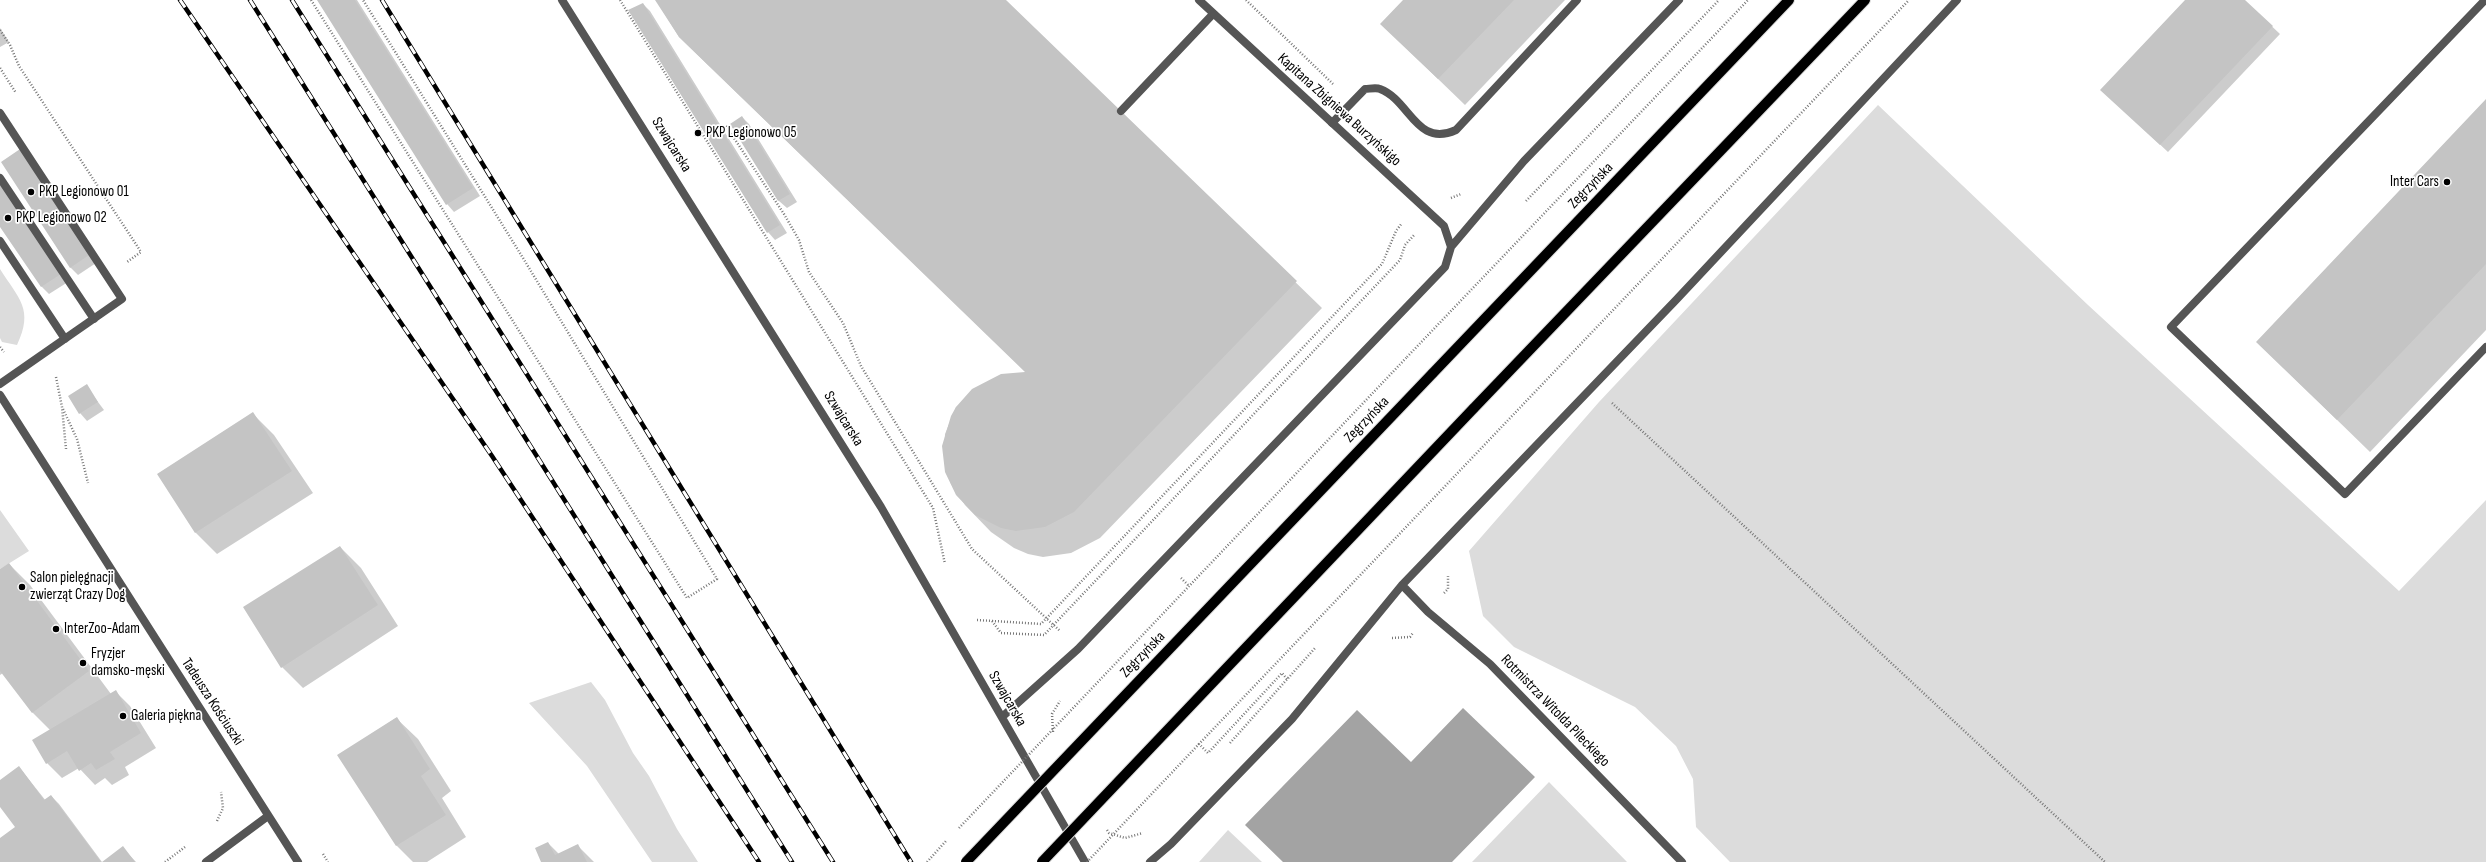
<!DOCTYPE html>
<meta charset="utf-8">
<style>
body{margin:0}
canvas{display:block;background:#fff}
</style>
<canvas width="2486" height="862"></canvas>
<script>
const ctx = document.querySelector('canvas').getContext('2d');
ctx.lineJoin = 'round';
function paint(path, color) {
  ctx.fillStyle = color;
  ctx.fill(path, 'evenodd');
}
function strokePath(path, color, width, dash) {
  ctx.strokeStyle = color;
  ctx.lineWidth = width;
  ctx.lineCap = dash ? 'butt' : 'round';
  ctx.setLineDash(dash || []);
  ctx.stroke(path);
}
function drawText(font, color, halo, rows, align = 'center') {
  ctx.font = font + ' "Sofia Sans Condensed",sans-serif';
  ctx.lineWidth = 3.5;
  ctx.setLineDash([]);
  ctx.textBaseline = 'middle';
  ctx.strokeStyle = halo;
  ctx.fillStyle = color;
  for (const [text, x, y, turn = 0] of rows) {
    ctx.save();
    ctx.translate(x, y);
    ctx.rotate((+turn || 0) * Math.PI / 180);
    ctx.textAlign = isNaN(turn) ? turn : align;
    if (halo) ctx.strokeText(text, 0, 0);
    ctx.fillText(text, 0, 0);
    ctx.restore();
  }
}
paint(new Path2D(`
 M1878,105l210,200 311,286 87,-91v362h-756l-34,-35 -3,-48 -17,-33 -41,-39 -121,-60 -31,-31 -14,-65 130,-149z
 M0,269c19,30 34,40 17,76l-15,-3 -2,-4z
 M0,510l29,41 -29,18z
 M591,682l14,18 28,53 16,23 28,53 21,33h-46l-65,-96 -58,-63z
 M1549,782l78,80h-155z
 M1228,830l34,32h-63z`), '#dcdcdc');
paint(new Path2D(`
 M1463,708l72,69 -83,85h-169l-38,-37 112,-115 54,52z`), '#a3a3a3');
paint(new Path2D(`
 M318,0h39l123,196 -26,16 -7,-8z
 M656,0h349l317,308 -222,230 -29,15 -28,4 -15,-3 -14,-6 -23,-16 -26,-27 -14,-21 -7,-25 1,-25 11,-27 71,-34 -348,-336z
 M1404,0h161l-100,105 -57,-55z
 M2187,0h57l36,34 -112,118 -59,-55z
 M643,4l7,7 137,222 -12,7 -7,-8z
 M0,28l9,14 -9,5z
 M2486,101v229l-116,122 -113,-110z
 M742,117l7,7 48,78 -10,6 -8,-7 -48,-77z
 M2,162l97,99 -21,14 -8,-8z
 M0,225l68,57 -19,12 -7,-7z
 M86,386l18,24 -17,11 -7,-8z
 M253,414l21,21 39,58 -96,61 -21,-21 -38,-59z
 M340,547l21,21 37,58 -95,62 -21,-21z
 M9,564l21,21 81,109 4,-3 15,15 26,42 -31,19 4,8 -17,10 -7,-7 -10,7 -16,-17 -17,10 -15,-15 3,-33 -17,-17 -30,-40 -3,2v-105z
 M396,718l22,21 33,52 -9,7 24,39 -39,25h-14l-16,-16 -58,-91z
 M19,767l27,34 5,-5 8,8 43,58h-102v-23l19,-8 -19,-26v-24z
 M548,843l11,11 18,-9 17,17h-52z
 M123,848l13,14h-33z`), '#0003');
paint(new Path2D(`
 M317,0h38l118,188 -27,17z
 M655,0h351l291,281 -223,231 -29,15 -29,4 -15,-3 -26,-13 -19,-20 -11,-23 -3,-26 9,-30 5,-9 16,-18 29,-15 24,-2 -346,-335z
 M1403,0h111l-76,79 -58,-55z
 M2185,0h60l28,26 -113,119 -60,-55z
 M643,3l137,222 -13,8 -139,-223z
 M2486,99v165l-149,156 -81,-78z
 M742,116l48,78 -12,7 -48,-77z
 M23,147l69,106 -22,15 -69,-106z
 M0,181l61,93 -20,13 -41,-60z
 M87,384l11,18 -19,12 -11,-18z
 M253,412l39,59 -97,62 -38,-59z
 M340,546l38,59 -97,63 -38,-61z
 M9,563l80,108 -57,42 -32,-42v-102z
 M116,690l25,43 -31,19 5,7 -19,11 -5,-7 -12,8 -12,-20 -21,13 -14,-24z
 M397,717l33,52 -9,7 25,39 -50,31 -59,-91z
 M19,766l25,34 7,-5 50,67h-101v-24l15,-11 -15,-20v-27z
 M548,842l7,13 23,-11 9,18h-46l-6,-14z
 M123,846l12,16h-33z`), '#c4c4c4');
const primary = new Path2D(`
 M1432,374l357,-374
 M1473,409l392,-409`);
strokePath(primary, '#dbdbdb', 12);
strokePath(new Path2D(`
 M311,0l376,598 30,-19 -194,-321 -160,-258
 M620,0l313,508 12,56
 M1246,0l87,84
 M0,30l10,15 9,21 122,186 -14,10
 M0,68l16,25
 M726,126l58,88 15,26 10,32 34,51 18,43 111,183 88,82
 M1451,198l10,-4
 M1526,201l193,-201
 M0,347l4,5
 M1407,357l341,-357
 M56,377l6,30 4,42
 M1612,403l493,459
 M63,409l14,30 11,44
 M1181,578l8,8
 M1444,593l4,-4v-13
 M977,620l64,4 341,-360 14,-33 6,-8
 M992,621l9,12 43,2 356,-375 5,-15 10,-11
 M1392,638l18,-1 3,-4
 M1287,679l-5,-6 -74,80 -9,-9 710,-744
 M1053,732l-1,-18 8,-13
 M1230,743l86,-96
 M217,821l6,-13 -2,-16
 M1107,830l2,3 16,5 18,-5
 M323,854l5,8
 M165,862l20,-15`), '#777', 2.5, [1, 2]);
strokePath(new Path2D(`
 M2485,0l-314,327 174,167 141,-147
 M1121,111l92,-97
 M0,113l122,186 -122,85
 M1332,123l33,-34c4,0 11,-2 15,0 30,11 36,59 76,41l121,-130
 M0,178l94,141
 M0,241l65,98`), '#555', 8);
strokePath(new Path2D(`
 M562,0l319,507 204,355
 M1199,0l245,226 7,21
 M0,395l298,467
 M1402,585l26,27 62,52 192,198
 M1002,717l76,-68 367,-382 6,-20 73,-86 155,-161
 M206,862l62,-46
 M1150,862l21,-18 121,-125 110,-134 274,-285 281,-300`), '#555', 8);
strokePath(primary, '#000', 10);
const rail = new Path2D(`
 M180,0l312,456 267,406
 M250,0l542,862
 M292,0l541,862
 M382,0l529,862`);
strokePath(rail, '#000', 4.5);
strokePath(rail, '#fff', 3, [9]);
const primaryBridge = new Path2D(`
 M966,862l466,-488
 M1042,862l431,-453`);
strokePath(primaryBridge, '#dbdbdb', 12, []);
strokePath(new Path2D(`
 M959,828l448,-471
 M927,862l19,-21
 M1087,862l112,-118`), '#777', 2.5, [1, 2]);
strokePath(primaryBridge, '#000', 10);
for (const [x, y, r, color] of [
 [698,133,4,"#000"],
 [2447,182,4,"#000"],
 [31,192,4,"#000"],
 [8,218,4,"#000"],
 [22,587,4,"#000"],
 [56,629,4,"#000"],
 [83,663,4,"#000"],
 [123,716,4,"#000"]
]) {
  const dot = new Path2D();
  dot.arc(x, y, r, 0, 2 * Math.PI);
  ctx.fillStyle = color;
  ctx.fill(dot);
  strokePath(dot, '#fff', 1.5);
}
drawText('15px', '#000', '#fff', [
 ["Kapitana Zbigniewa Burzyńskigo",1339,110,42],
 ["Szwajcarska",671,145,58],
 ["Zegrzyńska",1591,186,-46],
 ["Szwajcarska",843,419,58],
 ["Zegrzyńska",1367,420,-46],
 ["Zegrzyńska",1143,655,-46],
 ["Szwajcarska",1007,699,60],
 ["Tadeusza Kościuszki",212,702,57],
 ["Rotmistrza Witolda Pileckiego",1555,711,46]
]);
drawText('15px', '#000', '#fff', [
 ["PKP Legionowo 05",706,133],
 ["Inter Cars",2439,182,"right"],
 ["PKP Legionowo 01",39,192],
 ["PKP Legionowo 02",16,218],
 ["Salon pielęgnacji",30,578],
 ["zwierząt Crazy Dog",30,595],
 ["InterZoo-Adam",64,629],
 ["Fryzjer",91,654],
 ["damsko-męski",91,671],
 ["Galeria piękna",131,716]
], 'left');
</script>
